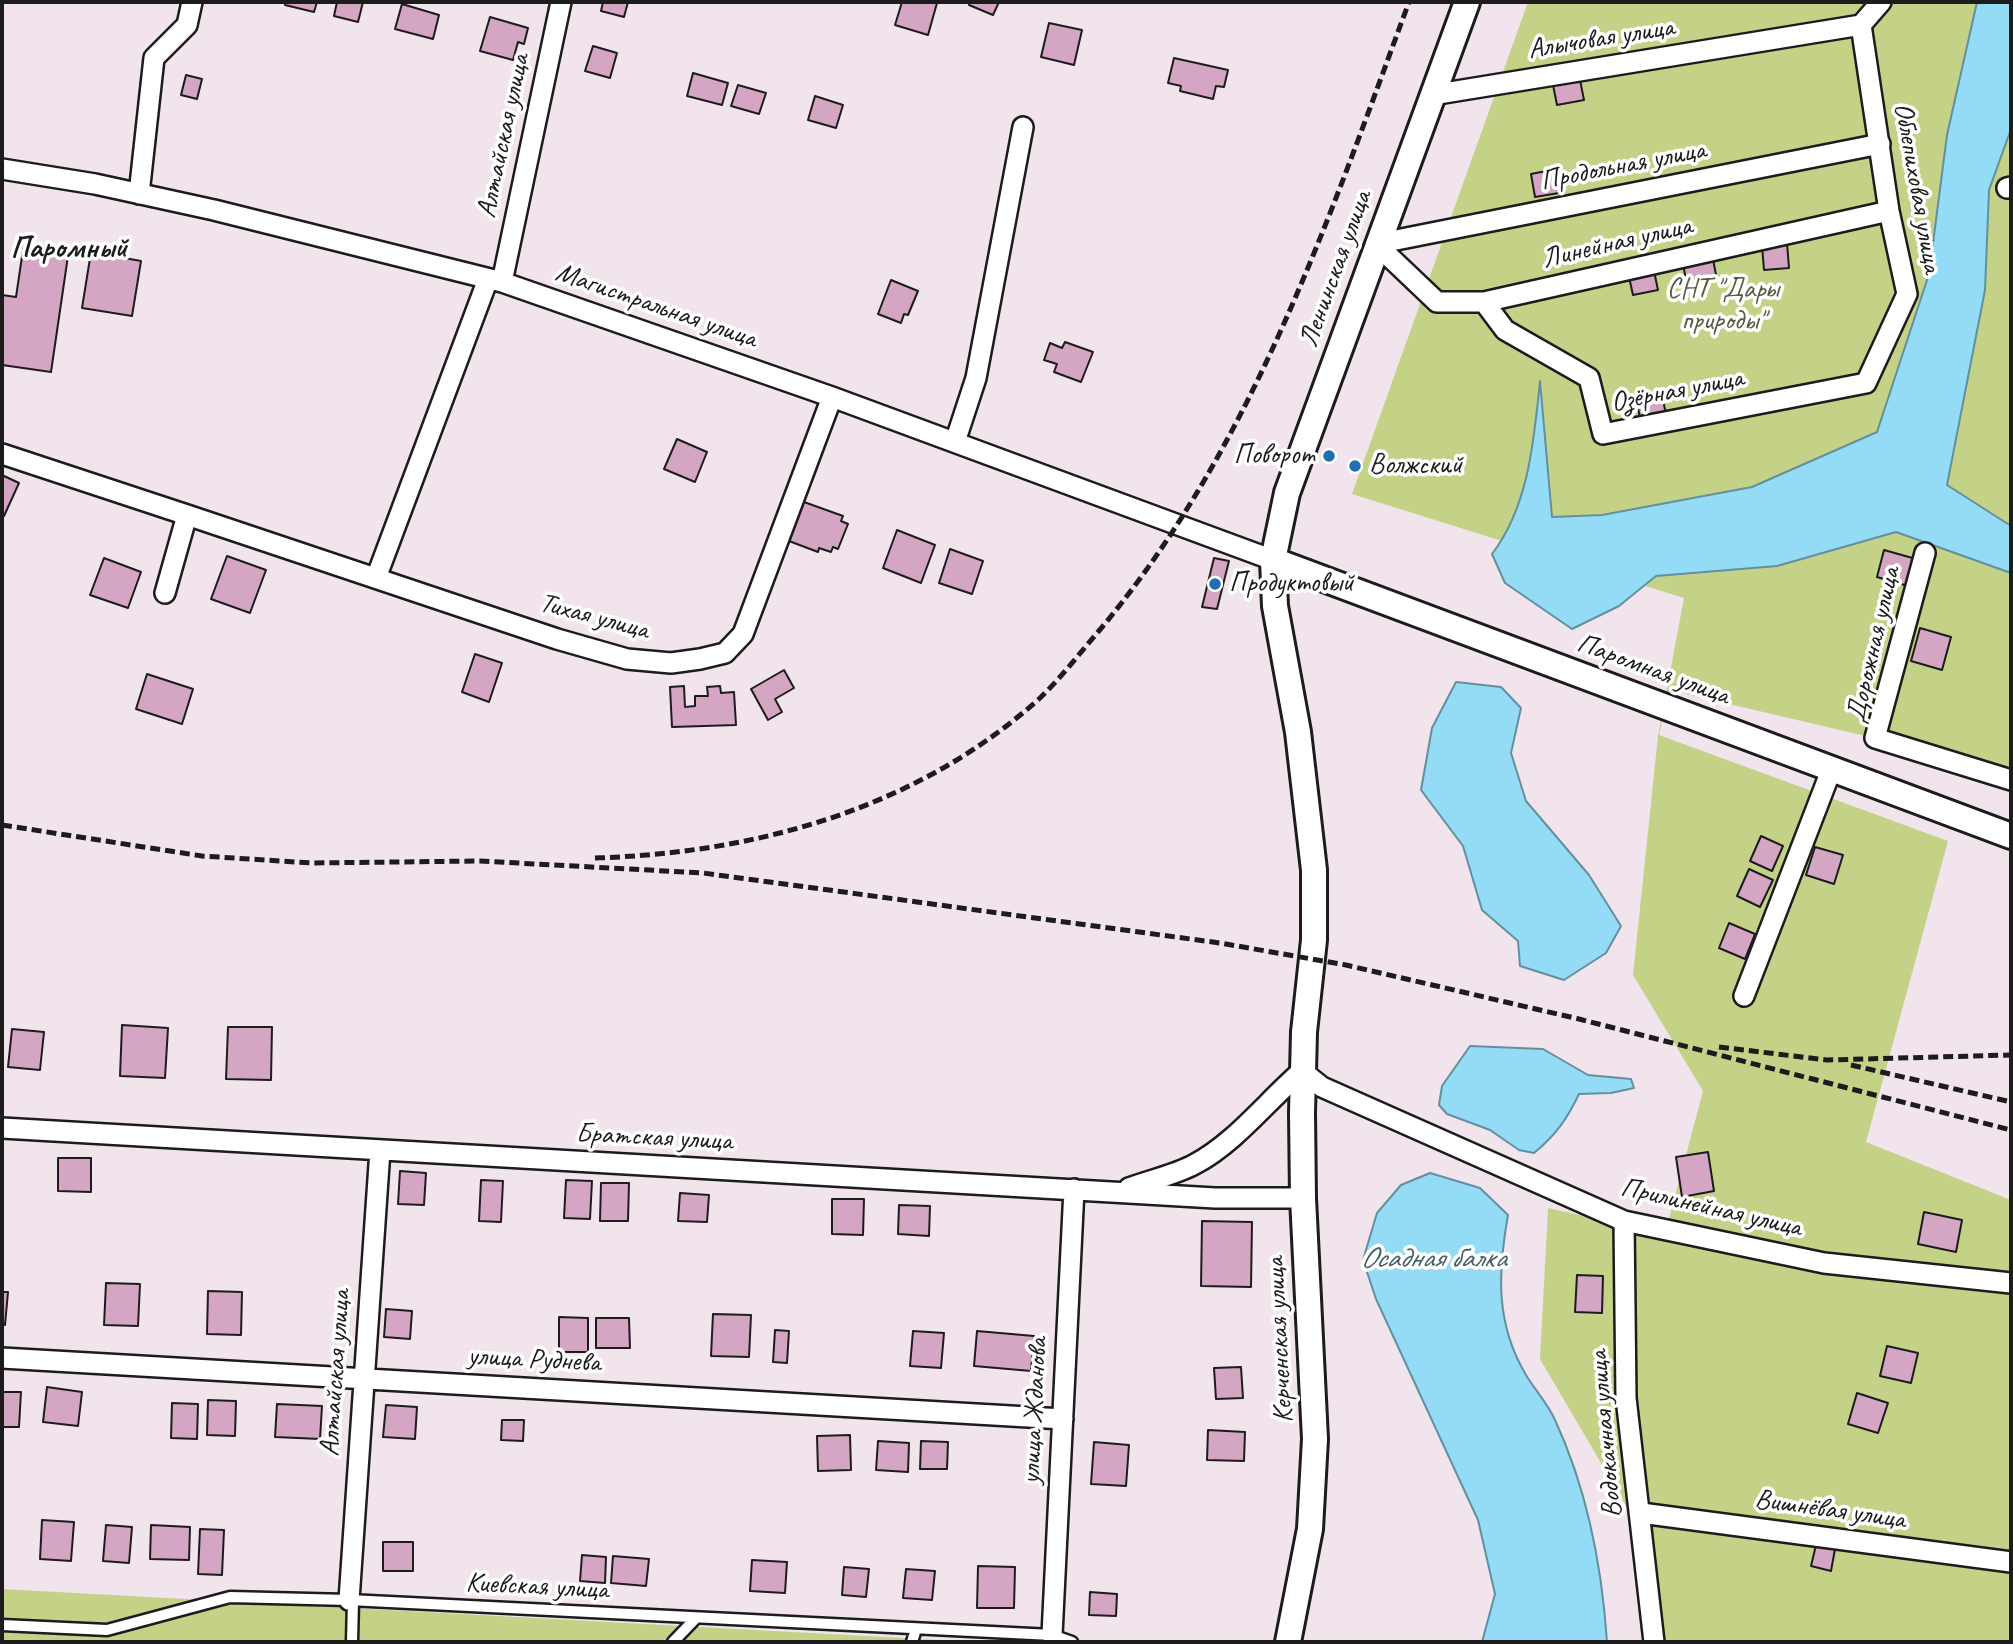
<!DOCTYPE html>
<meta charset="utf-8">
<style>
body{margin:0}
#map{position:relative;width:2013px;height:1644px;overflow:hidden;background:#f2e4ed;font-family:Caveat,sans-serif}
canvas{display:block}
.frame{position:absolute;inset:0;border:4px solid #1c1c1c;pointer-events:none}
</style>
<div id="map">
<canvas width="2013" height="1644"></canvas>
<div class="frame"></div>
</div>
<script>
const ctx = document.querySelector('canvas').getContext('2d');
ctx.lineJoin = 'round';
function paint(path, color) {
  ctx.fillStyle = color;
  ctx.fill(path, 'evenodd');
}
function strokePath(path, color, width, dash) {
  ctx.strokeStyle = color;
  ctx.lineWidth = width;
  ctx.lineCap = dash ? 'butt' : 'round';
  ctx.setLineDash(dash || []);
  ctx.stroke(path);
}
function drawText(font, color, halo, rows, align = 'center') {
  ctx.font = font + ' Caveat,sans-serif';
  ctx.lineWidth = 7;
  ctx.setLineDash([]);
  ctx.textBaseline = 'middle';
  ctx.strokeStyle = halo;
  ctx.fillStyle = color;
  for (const [text, x, y, turn = 0] of rows) {
    ctx.save();
    ctx.translate(x, y);
    ctx.rotate((+turn || 0) * Math.PI / 180);
    ctx.textAlign = isNaN(turn) ? turn : align;
    if (halo) ctx.strokeText(text, 0, 0);
    ctx.fillText(text, 0, 0);
    ctx.restore();
  }
}
paint(new Path2D(`
 M1528,2h483v768l-342,-80 -10,45 289,106 -82,301 145,58v442h-365l-14,-126 -92,-157 8,-151 117,26 38,-143 -70,-116 25,-239 26,-138 -332,-104z
 M2,1589l974,53h-974z`), '#c3d286');
const water = new Path2D(`
 M1977,2h34v127l-22,61 -4,100 -38,195 64,41v47l-115,-41 -119,34 -121,10 -37,30 -47,23 -67,-46 -13,-29c37,-48 42,-115 48,-173l12,136 50,-2 150,-28 125,-55 52,-158 18,-139z
 M1456,682l45,5 20,21 -10,45 15,48 63,74 32,51 -15,27 -42,27 -44,-14 -2,-25 -36,-31 -19,-64 -42,-56 11,-62z
 M1470,1046l73,3 45,26 43,4 3,9 -23,5 -32,1c-12,25 -23,41 -45,59l-15,-3 -29,-20 -43,-16 -8,-9 3,-19z
 M1430,1173l50,15 28,27c-10,57 -13,108 18,160 9,15 22,29 29,45 32,69 47,147 52,222h-125l13,-48 -17,-74 -102,-221 -13,-39 14,-47 24,-28z`);
paint(water, '#94dcf5');
strokePath(water, '#648f9e', 2);
const building = new Path2D(`
 M286,2h31l-3,10 -29,-7z
 M337,2h26l-5,20 -24,-6z
 M603,2h25l-4,15 -23,-6z
 M902,2l35,1 -9,32 -33,-10z
 M970,2h29l-6,13 -24,-10z
 M402,4l37,11 -6,24 -38,-10z
 M490,17l38,11 -4,16 -6,-2 -5,18 -33,-9z
 M1049,23l33,7 -8,35 -33,-8z
 M593,46l24,7 -7,25 -25,-7z
 M1174,58l54,12 -4,17 -8,-1 -3,13 -33,-8 1,-5 -13,-3z
 M693,73l35,10 -6,22 -35,-9z
 M186,75l16,4 -5,20 -16,-4z
 M1580,80l4,20 -27,5 -4,-20z
 M738,85l28,8 -7,21 -28,-8z
 M815,96l28,9 -7,23 -28,-8z
 M1561,168l4,24 -30,5 -4,-23z
 M24,243l45,6 -18,123 -49,-7v-70l14,2z
 M1787,243l2,25 -25,2 -2,-24z
 M91,252l50,9 -9,55 -50,-8z
 M1713,259l3,16 -30,5 -3,-16z
 M1654,271l4,19 -25,5 -4,-18z
 M891,280l27,11 -10,24 -4,-1 -3,9 -23,-9z
 M1065,342l28,10 -12,30 -27,-10 3,-8 -13,-4 6,-17 12,5z
 M1661,391l5,23 -26,5 -4,-23z
 M677,439l30,13 -12,30 -31,-13z
 M2,475l17,8 -15,33 -2,-1z
 M804,502l39,14 -2,5 7,3 -10,25 -5,-2 -2,5 -12,-4 -1,4 -29,-11z
 M897,530l38,15 -14,38 -38,-15z
 M950,549l33,12 -11,33 -33,-11z
 M1884,550l32,9 -8,27 -31,-9z
 M227,556l39,14 -16,43 -39,-14z
 M104,558l37,14 -13,36 -38,-13z
 M1214,558l15,3 -12,48 -15,-2z
 M1920,628l31,9 -9,33 -31,-9z
 M475,654l27,9 -13,39 -27,-10z
 M784,670l10,18 -19,11 7,13 -14,8 -17,-31z
 M147,674l46,15 -11,35 -46,-15z
 M684,686l1,21 10,-1v-10h13l-1,-9 13,-1 1,7 13,-1 2,33 -64,2 -2,-40z
 M1761,836l22,10 -11,25 -22,-10z
 M1815,847l28,8 -9,29 -28,-9z
 M1749,869l24,11 -13,27 -23,-11z
 M1729,923l26,11 -10,25 -26,-11z
 M122,1025l46,3 -3,50 -45,-2z
 M228,1027h44l-1,53 -45,-1z
 M12,1029l32,3 -4,38 -32,-3z
 M1708,1152l6,39 -32,6 -6,-40z
 M58,1158h33v34l-33,-1z
 M400,1171l26,2 -2,32 -26,-1z
 M481,1180l22,1 -2,41 -22,-1z
 M566,1180l26,1 -2,38 -26,-1z
 M601,1183h28l-1,38h-28z
 M680,1193l29,2 -2,27 -29,-1z
 M832,1199h32l-1,36 -31,-1z
 M899,1205l31,1 -1,30 -31,-2z
 M1924,1212l38,8 -6,32 -38,-8z
 M1202,1221l50,1 -1,65 -50,-1z
 M1577,1275l26,1 -1,37 -27,-1z
 M106,1283l34,1 -2,42 -34,-1z
 M208,1291l34,1 -1,43 -34,-1z
 M2,1292h6l-3,33 -3,-1z
 M386,1309l26,2 -2,28 -26,-2z
 M713,1314l38,1 -2,42 -38,-1z
 M559,1317l29,1v34h-29z
 M596,1318h33l1,30h-34z
 M775,1330l14,1 -2,32 -14,-1z
 M913,1331l31,2 -3,35 -31,-2z
 M977,1331l57,5 -3,35 -57,-5z
 M1887,1346l31,7 -7,30 -31,-7z
 M1241,1367l2,31 -27,1 -2,-31z
 M47,1387l35,5 -4,34 -35,-4z
 M2,1392h19l-2,35h-17z
 M1857,1393l31,10 -10,30 -30,-9z
 M208,1400l28,1 -1,35 -28,-1z
 M172,1403l26,1 -1,35 -26,-1z
 M277,1404l45,2 -2,33 -45,-2z
 M386,1405l31,2 -2,32 -32,-2z
 M502,1420h22l-1,21 -22,-1z
 M1208,1430l37,2 -1,29 -37,-1z
 M850,1435l1,35 -33,1 -1,-35z
 M878,1441l31,2 -1,29 -32,-2z
 M921,1441l27,1 -1,27h-27z
 M1094,1442l35,3 -3,41 -35,-2z
 M42,1520l32,2 -3,39 -31,-2z
 M106,1525l26,2 -3,36 -26,-2z
 M151,1525l39,2 -1,33 -39,-1z
 M200,1529l24,1 -2,45 -24,-1z
 M383,1542h30v29h-30z
 M1816,1545l19,4 -4,22 -20,-5z
 M582,1555l24,2 -1,26 -25,-2z
 M613,1556l36,3 -3,27 -35,-3z
 M752,1560l35,2 -2,31 -35,-2z
 M978,1566l37,1 -1,41h-37z
 M844,1567l25,2 -3,28 -24,-2z
 M906,1569l29,2 -3,29 -29,-2z
 M1090,1592l27,2 -1,22 -27,-1z`);
paint(building, '#d5a5c4');
strokePath(building, '#1c1c1c', 2);
const service = new Path2D(`
 M2,1625l105,5 123,-33 119,3 703,35 20,7
 M352,1642l1,-42
 M673,1642l23,-24
 M912,1642l4,-13`);
const minor = new Path2D(`
 M1432,95l429,-70
 M2,169l93,15 119,26 288,72 330,115 441,163
 M2007,188l4,-1
 M139,194l15,-136 33,-33 5,-23
 M1376,244l61,58h47l405,-91
 M1376,244l504,-100
 M502,282l59,-280
 M1484,302l21,28 84,48 14,56 263,-51 41,-89 -18,-83 -28,-186 20,-23
 M955,442l21,-64 47,-251
 M2,454l185,61
 M1925,553l-50,185 136,42
 M376,578l112,-299
 M165,593l22,-78 370,124 70,20 44,4 29,-4 25,-6 18,-19 89,-237
 M1744,996l88,-228
 M2,1128l1213,70h88
 M1129,1188c21,-8 46,-13 66,-24 40,-21 73,-64 107,-93l20,16 302,134 200,42 187,20
 M1624,1221l2,177 28,244
 M2,1358l1061,61
 M1641,1513l370,49
 M349,1600l31,-450
 M1052,1635l22,-446`);
const tertiary = new Path2D(`
 M1273,560l738,276
 M1288,1642l22,-113 5,-90 -12,-241 -1,-85 2,-81 10,-92v-70l-16,-138 -23,-126 -2,-46 14,-67 180,-491`);
strokePath(service, '#1c1c1c', 15);
strokePath(minor, '#1c1c1c', 24);
strokePath(tertiary, '#1c1c1c', 30);
strokePath(service, '#fff', 10);
strokePath(minor, '#fff', 19);
strokePath(tertiary, '#fff', 24);
strokePath(new Path2D(`
 M2,825l200,31 110,7 168,-2 223,12 517,70 126,22 233,54 432,111
 M595,858c161,-5 321,-49 444,-159 21,-20 40,-45 59,-67 153,-181 230,-411 311,-630
 M1719,1047l108,13 184,-5
 M1851,1065l160,37`), '#1c1c1c', 5, [10, 5]);
for (const [x, y, r, color] of [
 [1329,456,7,"#1f6fb2"],
 [1355,466,7,"#1f6fb2"],
 [1215,584,7,"#1f6fb2"]
]) {
  const dot = new Path2D();
  dot.arc(x, y, r, 0, 2 * Math.PI);
  ctx.fillStyle = color;
  ctx.fill(dot);
  strokePath(dot, '#fff', 2.5);
}
drawText('28px', '#1c1c1c', '#fff', [
 ["Алычовая улица",1601,39,-9],
 ["Алтайская улица",504,136,-78],
 ["Продольная улица",1623,166,-11],
 ["Облепиховая улица",1917,188,80],
 ["Линейная улица",1617,243,-13],
 ["Ленинская улица",1336,269,-70],
 ["Магистральная улица",656,306,19],
 ["Озёрная улица",1677,391,-11],
 ["Тихая улица",594,617,15],
 ["Дорожная улица",1874,645,-77],
 ["Паромная улица",1653,670,20],
 ["Братская улица",654,1138,3],
 ["Прилинейная улица",1711,1208,13],
 ["Керченская улица",1280,1340,-93],
 ["улица Руднева",534,1360,3],
 ["Алтайская улица",336,1373,-86],
 ["улица Жданова",1035,1411,-87],
 ["Водокачная улица",1606,1434,-95],
 ["Вишнёвая улица",1830,1510,8],
 ["Киевская улица",537,1587,3]
]);
drawText('28px', '#565c41', '#fff', [
 ["СНТ \"Дары",1723,290],
 ["природы\"",1723,322]
]);
drawText('28px', '#1c1c1c', '#fff', [
 ["Поворот",1315,456,"right"],
 ["Волжский",1369,466],
 ["Продуктовый",1229,584]
], 'left');
drawText('bold 30px', '#1c1c1c', '#fff', [
 ["Паромный",69,249]
]);
drawText('italic 30px', '#465f68', '#fff', [
 ["Осадная балка",1433,1259]
]);
</script>
